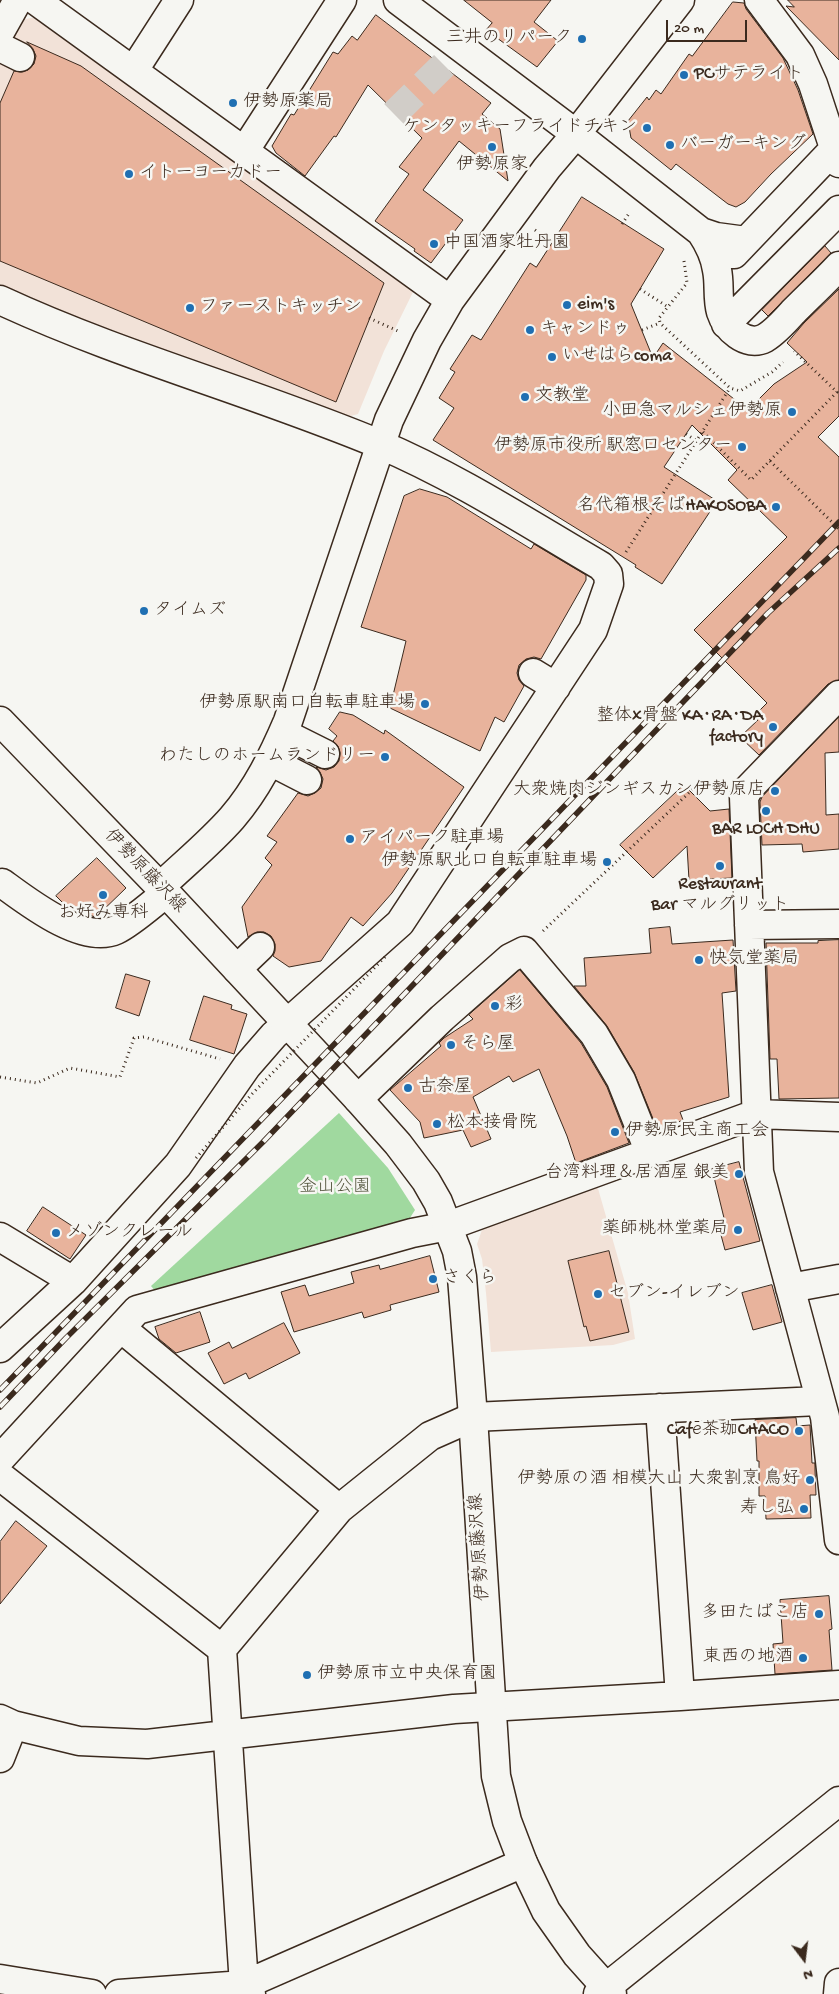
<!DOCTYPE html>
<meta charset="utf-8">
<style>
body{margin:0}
#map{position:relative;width:839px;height:1994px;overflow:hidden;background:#f6f6f2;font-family:"Gochi Hand",sans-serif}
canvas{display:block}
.north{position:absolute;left:779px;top:1934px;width:50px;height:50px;-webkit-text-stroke:4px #f6f6f2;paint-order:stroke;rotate:165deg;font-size:14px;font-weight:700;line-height:20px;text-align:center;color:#3b2a1e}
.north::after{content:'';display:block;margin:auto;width:18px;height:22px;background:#3b2a1e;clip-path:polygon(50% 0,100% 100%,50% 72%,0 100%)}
.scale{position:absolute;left:666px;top:20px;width:81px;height:22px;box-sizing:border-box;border:2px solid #3b2a1e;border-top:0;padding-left:6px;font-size:15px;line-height:18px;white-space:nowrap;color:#3b2a1e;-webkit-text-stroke:4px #f6f6f2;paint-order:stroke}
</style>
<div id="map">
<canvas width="839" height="1994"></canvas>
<div class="north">N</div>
<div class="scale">20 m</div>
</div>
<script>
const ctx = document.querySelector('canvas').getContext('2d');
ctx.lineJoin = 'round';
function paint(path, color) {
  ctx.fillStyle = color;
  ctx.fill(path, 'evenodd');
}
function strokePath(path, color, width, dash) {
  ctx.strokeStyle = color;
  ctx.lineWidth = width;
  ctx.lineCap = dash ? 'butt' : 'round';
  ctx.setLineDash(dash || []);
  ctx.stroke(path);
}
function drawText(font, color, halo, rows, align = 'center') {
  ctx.font = font + ' "Gochi Hand","Klee One",sans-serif';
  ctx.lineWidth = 5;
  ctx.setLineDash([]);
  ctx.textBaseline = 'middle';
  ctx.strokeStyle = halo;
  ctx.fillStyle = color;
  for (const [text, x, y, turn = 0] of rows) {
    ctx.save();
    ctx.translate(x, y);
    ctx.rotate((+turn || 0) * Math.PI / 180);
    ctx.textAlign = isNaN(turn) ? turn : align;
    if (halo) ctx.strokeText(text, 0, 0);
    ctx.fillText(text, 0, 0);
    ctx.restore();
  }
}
paint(new Path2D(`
 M42,16l373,272 -31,63 -26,63 -15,4 -266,-94 -77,-36v-228l20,-40z
 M597,1185l31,108 7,46 -22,6 -122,7 -5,-59 -4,-34 -5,-15 6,-17z`), '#f2e2d8');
paint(new Path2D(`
 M339,1113l49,55 27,42 -7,11 -252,71 -5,-6z`), '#a0d99f');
const building = new Path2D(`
 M464,0h87l-17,22 24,19 -21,26 -51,-37 6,-7z
 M788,0h51v60l-53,-54 8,1z
 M733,2l11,1 2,6 37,49 15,32 15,44 -42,40 -26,28 -9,5 -8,-3 -52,-40 -5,6 -40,-32 -3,-17 19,-24 2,3 7,-10 5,4 28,-40 3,2z
 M376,15l115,88 -9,11 18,15 8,52 -49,-40 -36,49 40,30 -32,43 -17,-12 1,-2 -40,-28 34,-47 -10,-7 23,-29 -54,-53 -32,52 -2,-1 -29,40 -29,-23 -4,-7 19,-32 3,1 39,-63 5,2 14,-18 5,4z
 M27,42l54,24 303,217 -48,119 -336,-141v-158l14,-32 7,1 7,-2 6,-6 2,-8 -3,-7z
 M582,197l82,52 -33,55 22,54 10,-15 85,67 26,-26 33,-22 -20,-19 17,-20 35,-34v127l-21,21 21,20v223l-11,4 -69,71 -19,-18 18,-17 -5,-3 14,-14 -73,-73 93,-93 -59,-57 9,-10 -45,-45 -28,42 53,34 -55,83 -27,-17 1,-2 -203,-125 21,-32 -15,-10 16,-26 -5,-3 22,-34 9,5 49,-77 6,4z
 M825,246l6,7 -63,63 -6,-6z
 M420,489l27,8 84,52 3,-5 52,31v5l-45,79 -7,-2 -8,2 -7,6 -2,8 2,7 5,6 -20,36 -9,-5 -15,34 -90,-43 16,-67 -45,-14 43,-131z
 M340,712l13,3 31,19 1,-4 79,57 -72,106 -29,33 -12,-9 -30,44 -32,6 -16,-11 2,-5v-7l-4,-8 -7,-4h-7l-9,5 -6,-30 30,-42 -7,-7 12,-16 -10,-6 31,-43 10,3 7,-3 6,-5 2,-9 -3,-7 -4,-5 10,3 8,-3 5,-6 1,-8 -2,-7 -5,-5 4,-5 -8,-7z
 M839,717v35l-14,1 1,62 13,-1v35l-36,3 -1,-8 -40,1 -2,-43 2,-5z
 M684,785l26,26 19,-2 3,69 -43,2 -2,-34 -34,32 -33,-33z
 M97,858l29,30 -30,29 -4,-1 -11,-12 -7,6 -8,-4 -10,-10z
 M670,927l2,17 61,-4 3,51 -14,2 7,104 -49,15 3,8 -25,11 -24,-59 -27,-46 -33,-40h12l-2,-28 67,-5 -2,-24z
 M839,940v158l-60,1 -2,-40h-7l-4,-116h52v-2z
 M520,970l61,73 26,44 22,56 -53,20 -9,-27 -28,-67 -26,13 -4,-6 -36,21 18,42 -20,8 -8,-17 -39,8 -4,-16 -30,-32 51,-44 -2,-3 5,-5 29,-19 -4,-4z
 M126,974l24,7 -11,35 -23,-8z
 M204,996l28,9 -1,4 16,5 -13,40 -44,-14z
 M739,1162l21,79 -35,9 -8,-30 7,-2 -12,-49z
 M43,1207l43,28 -16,24 -43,-28z
 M609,1251l20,81 -39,9 -4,-15 -2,1 -16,-66z
 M430,1256l9,36 -49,13 1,5 -27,8 -2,-6 -68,20 -13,-40 24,-7 4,11 45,-13 -3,-11 28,-7 1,4z
 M772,1285l10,37 -29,8 -11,-37z
 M200,1312l10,30 -34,11 -17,-14 -4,-12z
 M284,1323l16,30 -51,26 -3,-6 -22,11 -16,-31 21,-11 3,6z
 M796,1418l1,8 13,-1 2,38h3v7l1,25h-6l1,23 -45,1 -1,-23h-6v-35h-2l-2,-41z
 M16,1521l31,25 -47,58v-62z
 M829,1596l3,33 -3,1 3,40 -57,4 -2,-30 10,-1 -3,-43z`);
paint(building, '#e8b39c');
strokePath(building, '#3b2a1e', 1);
strokePath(new Path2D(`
 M394,114l67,-66`), '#d1cdc8', 28, [28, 14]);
const minor = new Path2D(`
 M35,0l415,300
 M398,0l178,134 125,98 15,5 30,4
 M759,0l41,55 13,29 26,79
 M0,32l18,-32
 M0,47l20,10
 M134,70l45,-70
 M245,150l97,-150
 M701,232c8,12 14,24 16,38 3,14 0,28 4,42 5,16 25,36 44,26 10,-6 20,-17 28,-26 15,-15 31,-30 46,-46
 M734,254l105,-110
 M0,300c123,57 254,92 379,144 78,33 150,80 222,122l7,8 1,10 -16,46 -193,293 -126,112 -27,31 -69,99 -105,116 -73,67
 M726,324l113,-114
 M533,673l23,14
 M839,695l-90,93 -5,9 15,375 66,245 14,123
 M283,733l42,21
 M270,761l37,19
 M2,883c26,19 81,62 114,47 15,-7 36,-26 50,-37
 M160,887c24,-23 50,-44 72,-69 25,-29 41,-62 56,-97l101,-301 38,-80 23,-40 97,-132 29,-34 104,-134
 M749,925l90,-1
 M237,969l23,-22
 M358,1099l84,-81 68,-60 14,-7 70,83 27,46 29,73
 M0,1237l73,44
 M790,1288l49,-9
 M121,1328l218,181
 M660,1408l20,288
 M0,1459l137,-149 275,-77 36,-7 308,-112 83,3
 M0,1476l222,173
 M0,1719l13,6 66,16 68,3 307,-35 226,-13 159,-11
 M0,1758l13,-33
 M0,1979l92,15
 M119,1994l125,-9 279,-122
 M251,1994l-7,-9 -22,-336 117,-140 91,-73 43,-19 346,-16
 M598,1994l241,-193
 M838,1994l1,-11`);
const major = new Path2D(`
 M0,721l166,172 192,206 40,45 28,37 12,21 19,49 5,26 11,140 23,359 11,45 16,42 23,48 31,44 35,39`);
strokePath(minor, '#3b2a1e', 31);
strokePath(major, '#3b2a1e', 31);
strokePath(new Path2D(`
 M622,224l8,-12
 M535,230l16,12
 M684,261l3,22 -28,35 1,5 70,65 10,3 32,-19 11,-10
 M640,289l28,18
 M369,318l29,13
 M642,330l18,-7
 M703,432l48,48 86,-88 -43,-41
 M686,434l11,7
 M626,552l104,-164
 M543,931l150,-142 25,-2
 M0,1077l37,6 33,-15 50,9 14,-39 10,-1 76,22`), '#3b2a1e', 3, [1, 4]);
strokePath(minor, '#f6f6f2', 28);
strokePath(major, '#f6f6f2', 28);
const rail = new Path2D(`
 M0,1390l839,-868
 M0,1407l66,-69 197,-196 505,-529 71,-65`);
strokePath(rail, '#3b2a1e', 5.5);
strokePath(rail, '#f6f6f2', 4, [11]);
strokePath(new Path2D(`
 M770,461l69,68
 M196,1158l56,-64 135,-139`), '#3b2a1e', 3, [1, 4]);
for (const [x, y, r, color] of [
 [582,39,5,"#1f6fb2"],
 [684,75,5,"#1f6fb2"],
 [233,103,5,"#1f6fb2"],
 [647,128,5,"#1f6fb2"],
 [670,145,5,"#1f6fb2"],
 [492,147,5,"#1f6fb2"],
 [129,174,5,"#1f6fb2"],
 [434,244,5,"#1f6fb2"],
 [567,305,5,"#1f6fb2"],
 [190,308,5,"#1f6fb2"],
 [530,330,5,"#1f6fb2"],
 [552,357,5,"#1f6fb2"],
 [525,397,5,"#1f6fb2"],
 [792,412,5,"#1f6fb2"],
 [742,447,5,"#1f6fb2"],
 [776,507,5,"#1f6fb2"],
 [144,611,5,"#1f6fb2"],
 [425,704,5,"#1f6fb2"],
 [773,727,5,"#1f6fb2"],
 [385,757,5,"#1f6fb2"],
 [775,791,5,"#1f6fb2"],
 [766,811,5,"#1f6fb2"],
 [350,839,5,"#1f6fb2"],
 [607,862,5,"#1f6fb2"],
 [720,866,5,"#1f6fb2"],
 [103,895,5,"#1f6fb2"],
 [699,960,5,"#1f6fb2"],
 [495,1006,5,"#1f6fb2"],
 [451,1045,5,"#1f6fb2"],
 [408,1088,5,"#1f6fb2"],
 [437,1124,5,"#1f6fb2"],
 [615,1132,5,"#1f6fb2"],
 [739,1174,5,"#1f6fb2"],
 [738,1230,5,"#1f6fb2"],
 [56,1233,5,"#1f6fb2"],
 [433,1279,5,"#1f6fb2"],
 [598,1294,5,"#1f6fb2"],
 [799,1431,5,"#1f6fb2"],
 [810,1480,5,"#1f6fb2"],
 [804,1509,5,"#1f6fb2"],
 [819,1614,5,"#1f6fb2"],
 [803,1658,5,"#1f6fb2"],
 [307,1675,5,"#1f6fb2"]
]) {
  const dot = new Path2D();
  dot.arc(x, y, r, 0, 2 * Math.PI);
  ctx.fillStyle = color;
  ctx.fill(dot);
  strokePath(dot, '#f6f6f2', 2);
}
drawText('18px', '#3b2a1e', '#f6f6f2', [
 ["三井のリパーク",572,39,"right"],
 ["PCサテライト",694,75],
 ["伊勢原薬局",243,103],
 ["ケンタッキーフライドチキン",637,128,"right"],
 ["バーガーキング",680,145],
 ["伊勢原家",492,166,"center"],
 ["イトーヨーカドー",139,174],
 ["中国酒家牡丹園",444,244],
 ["eim's",577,305],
 ["ファーストキッチン",200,308],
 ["キャンドゥ",540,330],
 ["いせはらcoma",562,357],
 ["文教堂",535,397],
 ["小田急マルシェ伊勢原",782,412,"right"],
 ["伊勢原市役所 駅窓口センター",732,447,"right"],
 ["名代箱根そばHAKOSOBA",766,507,"right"],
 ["タイムズ",154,611],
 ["伊勢原駅南口自転車駐車場",415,704,"right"],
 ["整体x骨盤 KA･RA･DA",763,717,"right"],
 ["factory",763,738,"right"],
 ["わたしのホームランドリー",375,757,"right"],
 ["大衆焼肉ジンギスカン伊勢原店",765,791,"right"],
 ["BAR LOCH DHU",766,830,"center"],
 ["アイパーク駐車場",360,839],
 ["伊勢原駅北口自転車駐車場",597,862,"right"],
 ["Restaurant",720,885,"center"],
 ["Bar マルグリット",720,906,"center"],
 ["お好み専科",103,914,"center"],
 ["快気堂薬局",709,960],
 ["彩",505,1006],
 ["そら屋",461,1045],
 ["古奈屋",418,1088],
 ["松本接骨院",447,1124],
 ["伊勢原民主商工会",625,1132],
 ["台湾料理＆居酒屋 銀美",729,1174,"right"],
 ["薬師桃林堂薬局",728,1230,"right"],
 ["メゾンクレール",66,1233],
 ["さくら",443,1279],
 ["セブン-イレブン",608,1294],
 ["Cafē茶珈CHACO",789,1431,"right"],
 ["伊勢原の酒 相模大山 大衆割烹 鳥好",800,1480,"right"],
 ["寿し弘",794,1509,"right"],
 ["多田たばこ店",809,1614,"right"],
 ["東西の地酒",793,1658,"right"],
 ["伊勢原市立中央保育園",317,1675]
], 'left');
drawText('18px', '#3b2a1e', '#f6f6f2', [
 ["伊勢原藤沢線",144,872,46],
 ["伊勢原藤沢線",481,1547,-94]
]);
drawText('18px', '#54563e', '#f6f6f2', [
 ["金山公園",335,1188]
]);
</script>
